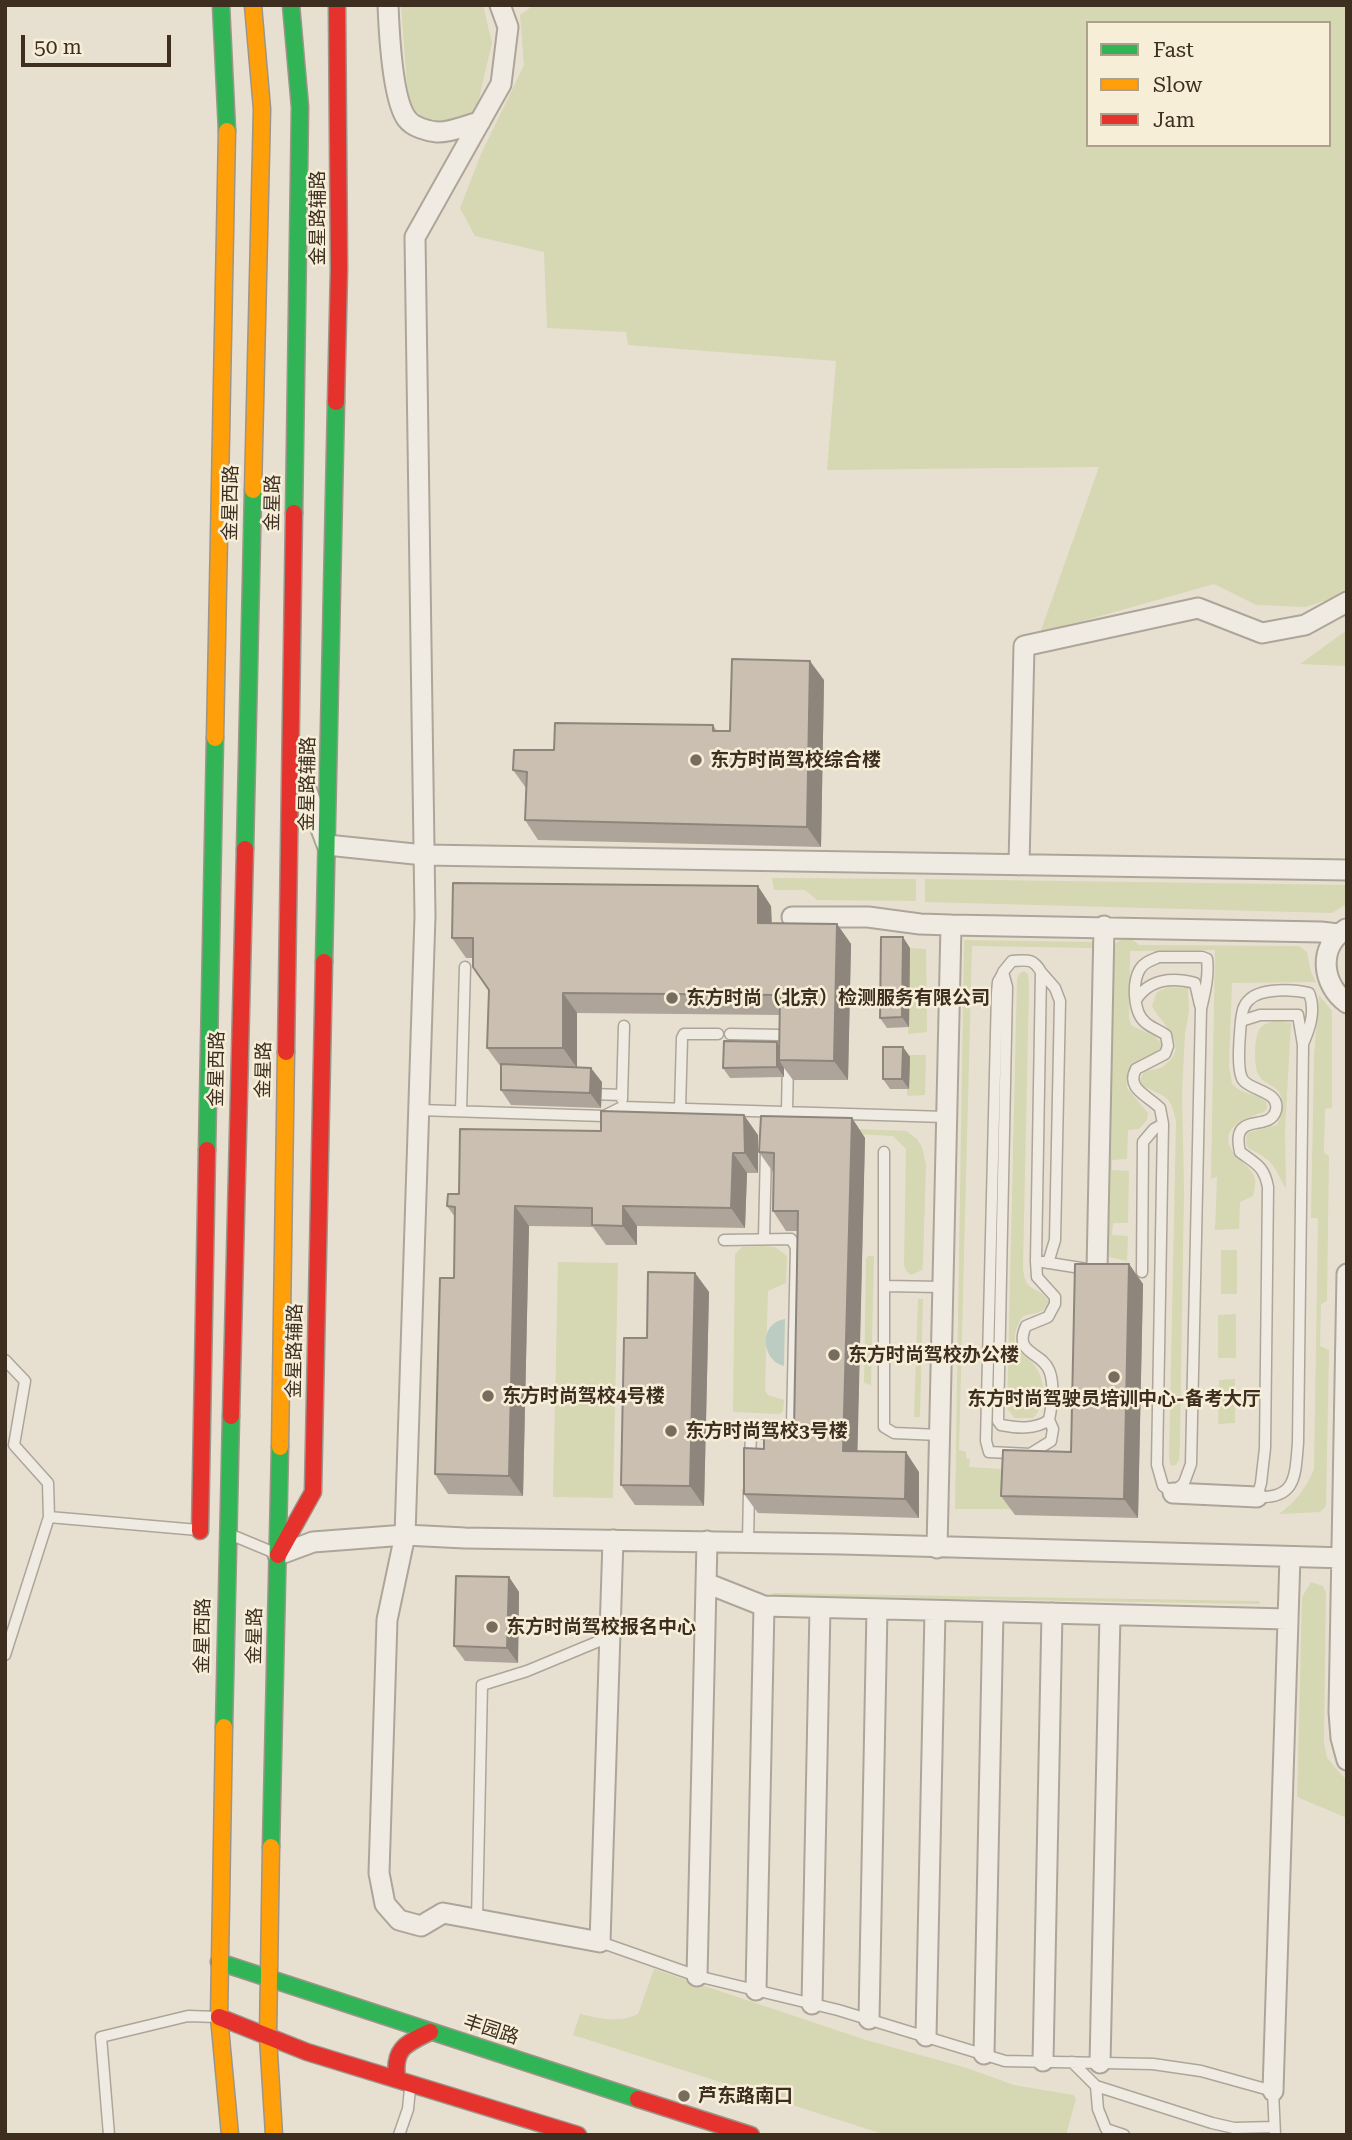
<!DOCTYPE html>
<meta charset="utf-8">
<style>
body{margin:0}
#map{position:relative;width:1352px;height:2140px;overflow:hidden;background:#e7e0d1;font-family:"Roboto Serif",serif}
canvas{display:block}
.frame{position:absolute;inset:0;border:7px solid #3d2e20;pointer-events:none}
.legend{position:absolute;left:1086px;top:21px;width:245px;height:126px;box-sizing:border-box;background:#f7eed8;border:2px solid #ada18e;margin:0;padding:9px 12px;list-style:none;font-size:21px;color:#3d2e20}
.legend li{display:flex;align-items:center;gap:14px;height:35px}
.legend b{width:35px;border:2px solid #ada18e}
.scale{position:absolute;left:21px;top:35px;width:150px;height:32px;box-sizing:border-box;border:4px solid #3d2e20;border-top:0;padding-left:9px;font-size:21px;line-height:24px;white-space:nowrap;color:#3d2e20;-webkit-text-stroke:5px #f7eed8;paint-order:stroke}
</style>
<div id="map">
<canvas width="1352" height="2140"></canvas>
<div class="frame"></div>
<ul class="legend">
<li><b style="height:9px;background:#30b455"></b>Fast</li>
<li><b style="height:9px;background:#ff9f0a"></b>Slow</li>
<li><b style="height:9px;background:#e5322d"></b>Jam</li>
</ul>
<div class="scale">50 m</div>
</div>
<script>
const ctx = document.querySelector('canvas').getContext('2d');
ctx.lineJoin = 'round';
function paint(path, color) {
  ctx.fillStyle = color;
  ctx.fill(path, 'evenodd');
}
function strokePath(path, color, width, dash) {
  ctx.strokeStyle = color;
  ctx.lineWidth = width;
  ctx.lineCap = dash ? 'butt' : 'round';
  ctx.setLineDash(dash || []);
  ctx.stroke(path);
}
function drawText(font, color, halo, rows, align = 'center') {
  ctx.font = font + ' "Roboto Serif","Noto Sans SC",serif';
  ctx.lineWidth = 5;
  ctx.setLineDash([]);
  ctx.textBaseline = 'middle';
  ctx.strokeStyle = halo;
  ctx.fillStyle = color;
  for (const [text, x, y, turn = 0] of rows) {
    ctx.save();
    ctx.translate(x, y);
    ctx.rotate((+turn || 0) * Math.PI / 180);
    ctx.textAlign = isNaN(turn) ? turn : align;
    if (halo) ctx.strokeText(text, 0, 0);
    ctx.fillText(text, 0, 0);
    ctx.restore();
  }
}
paint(new Path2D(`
 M401,5h82l9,38 -18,77c-29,3 -49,9 -66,-20z
 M534,5h813v588l-41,14 -50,-2 -42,-21 -174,49 59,-166 -272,3 9,-109 -208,-16 -2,-13 -79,-4 -3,-76 -69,-16 -15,-28 21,-54 43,-89 -4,-50zM1088,23h241v122h-241z
 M1347,630v36l-47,-2z
 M772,878l144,1v22l-99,-1 -12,-10h-31z
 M925,879l422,6v19l-15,9 -407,-11z
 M1121,939h11l7,6 160,1 8,6 4,20 5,10 -84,1 -3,82 3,19c11,11 22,9 34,16l1,9 -3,3c-22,7 -50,18 -27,45 6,7 16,12 18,22 1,5 -1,11 -2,17l-13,6 -1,27 -24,1 2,-53 -6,2 4,-229 -85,1 -1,68 3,7 23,10 6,7v5c-18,16 -37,7 -34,40l21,25 -1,7 -8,9 -11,1 -1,29 -15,1v10l17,1 -1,52h-15l-1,12 16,1 -1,25 -18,-4 -3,-11 8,-301z
 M964,940l130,2v6l-122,-2 -13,504 7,2v6l4,1 -1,8 48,3 -2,39h-60z
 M910,948l16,1 1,83 -19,2z
 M1024,971l4,3 1,14 -6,279c2,29 15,16 26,35 -5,12 -15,11 -26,14 -7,10 -9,18 -8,30 6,7 14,12 20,20 11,14 11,40 -2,52h-19l-7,-10 10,-429 2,-5z
 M1168,987l20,1 1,23 -4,23 -3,59 2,96 -4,254 -1,17 -3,5 -5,1 -2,-7 7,-338c-5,-27 -12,-24 -33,-35l-3,-6 4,-8c7,-3 16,-2 21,-7 27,-20 -5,-42 -13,-59l5,-14z
 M1319,995l13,16v97l-7,1 -1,44 5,3 -2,145 -6,3 -1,42 9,4 -3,156 -6,6 -41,2c16,-12 27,-25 35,-45l4,-251h-7l3,-163z
 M1279,1021l12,2 -6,108 1,58c-13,-24 -12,-28 -38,-41l-2,-6 1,-9 30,-8c4,-10 8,-22 2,-33 -5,-7 -17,-9 -21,-18 -4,-9 -4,-35 1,-44 4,-7 13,-8 20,-9z
 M908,1055h18l-1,40 -18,1z
 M857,1129l49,2 11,8 5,8 4,18 -3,99 -1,6 -11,5 -5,-4 -2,-6 2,-116 -13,-13 -37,-2z
 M763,1246l12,1 12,9 -1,27 -18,8 -3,99 3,5 16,5 -1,11 -4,3 -46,-2 2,-158 7,-7z
 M1221,1250h16v44h-16z
 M868,1256h6l-3,129 -7,-2 2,-124z
 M558,1262l60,1 -5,235 -60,-1z
 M918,1299h5l-3,118h-6z
 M1236,1314v44h-18v-43z
 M1235,1379v44l-17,1 1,-44z
 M1311,1582l12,4 3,7 -2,150 3,15 20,23v37l-50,-21 5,-200z
 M773,1593l486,8 1,3 -488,-8z
 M654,1969l212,71 101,28 47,17 59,10 3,3 -1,4 -9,33h-180l-313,-100 7,-21c21,5 39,9 58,0z`), '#d6d7b3');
paint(new Path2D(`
 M785,1319l-1,47c-24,-6 -25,-44 1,-47z`), '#bcccc2');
const lane = new Path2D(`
 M1159,957h43l5,2c2,17 -2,33 -6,50l-10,455 -7,19 -11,10 -10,-7 -6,-21 6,-341 -3,-16c-11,-12 -35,-19 -24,-39l29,-15 3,-8 -2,-11c-7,-5 -14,-7 -20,-12 -13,-10 -14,-41 -6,-54 4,-7 12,-9 19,-12z
 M1012,961c15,-1 21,-3 29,11l-5,289 1,16 18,20v7l-7,13 -22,9c-13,28 15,25 23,44 6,14 3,35 0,50 -14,10 -32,8 -48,5l-3,-4 9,-434 -4,-15z
 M1041,972l14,16 5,13 -5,239 -7,23
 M1003,973l-5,9 -1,11 -11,448 3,11 41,2 21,-13 2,-12 -4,-9
 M1136,1000c13,-21 36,-23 59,-17l5,22
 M1260,1015h38l5,30 -5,398c-3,32 -1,56 -41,54l4,-14 4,-35 3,-261c-4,-21 -12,-23 -28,-35 -10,-43 30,-18 36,-42 4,-19 -25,-19 -33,-30 -7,-10 -3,-47 -2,-59z
 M1241,1021c1,-8 2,-16 8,-21 11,-12 44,-11 60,-7 7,17 1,35 -6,51
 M730,1034l50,1 9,3v3
 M591,1094l31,1
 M622,1099l2,-73
 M680,1109l2,-71 2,-4h34
 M419,1110l185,6 18,-9 323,10
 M461,1111l4,-144
 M787,1112l1,-52
 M884,1152v275l10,6 45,2
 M764,1238l2,-88
 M724,1240l67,-1 5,8 -4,178c-10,10 -27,8 -41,8l-1,28
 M1043,1262l44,7
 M1142,1272l1,-130 11,-13 9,-5
 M884,1286l58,1
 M5,1360l20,21 -11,64 34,38 1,34 -44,138
 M49,1517l149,13
 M234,1536l41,17
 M748,1542l1,-52
 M477,1919l5,-234 45,-14 82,-34
 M600,1942l97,34 141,34 167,51 148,3 48,7 72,20 2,44
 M1072,2062l24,24 116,37 22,5 40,-1
 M1096,2086l2,23 8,20 18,6
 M109,2135l-8,-98 87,-21 29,1
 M399,2135l9,-26 2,-21`);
const street = new Path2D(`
 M388,5c1,25 4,95 19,114 6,8 20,12 30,13 13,1 30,-7 43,-10
 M500,5l8,22 -7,57 -86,153 10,679 -20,619 -18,85 -8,253 6,31 14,16 22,6 22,-13 157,29 13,-402
 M296,762l31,83 97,10 923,15
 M1019,865l5,-219 174,-38 64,25 43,-8 42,-23
 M792,917h76l52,7 31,1
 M1346,929c-29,18 -24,56 1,74
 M1097,1270l7,-344
 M1347,1274l-8,438 2,26 6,22
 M1173,1493l84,4
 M937,1548l14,-623 370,7 17,2
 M278,1555l35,-13 92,-7 60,3 378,6 504,14
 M706,1583l58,23 523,13
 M697,1976l10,-435
 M756,1990l8,-384
 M812,2004l8,-396
 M869,2019l8,-410
 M926,2036l9,-425
 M984,2054l9,-442
 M1043,2061l9,-448
 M1100,2063l10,-448
 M1273,2091l17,-534`);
const fast = new Path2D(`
 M221,5l6,126
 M291,5l9,102 -6,406
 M245,849l8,-359
 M324,962l12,-560
 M207,1150l8,-412
 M224,1727l7,-311
 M271,1847l9,-400
 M219,1962l419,137`);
const slow = new Path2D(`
 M253,490l9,-381 -9,-104
 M215,738l12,-607
 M280,1447l6,-395
 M224,1727l-5,290 11,118
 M271,1847l-3,190 6,98`);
const jam = new Path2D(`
 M336,402l3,-133 -2,-264
 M286,1052l8,-539
 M231,1416l14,-567
 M200,1531l7,-381
 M278,1555l35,-63 11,-530
 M219,2017l88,35 271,83
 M397,2079c-4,-30 8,-35 33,-47
 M638,2099l113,36`);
strokePath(lane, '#ada599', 13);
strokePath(street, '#ada599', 23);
strokePath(fast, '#9c958a', 19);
strokePath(slow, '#9c958a', 19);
strokePath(jam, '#9c958a', 19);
strokePath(lane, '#efebe3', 10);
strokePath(street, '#efebe3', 19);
strokePath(fast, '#30b455', 16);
strokePath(slow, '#ff9f0a', 16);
strokePath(jam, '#e5322d', 16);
paint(new Path2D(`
 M824,680l-3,167 -283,-7 -13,-20 1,-32 -13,-18 41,-20 159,-25 4,6h13z
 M771,906l1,17 65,1 14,20 -3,136h-55l-9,-12v9l-54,1 -7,-10 54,-26 2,3 1,-30 -203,-2v54l25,15 -1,26 -90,-3 -10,-15v-23l-14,-19 2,-58 -16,-32h-7l-14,-20z
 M910,948l-1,79 -22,1 -7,-10z
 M903,1047l7,10 -1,32h-19l-7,-10z
 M852,1118l13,20 -8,313 62,21v46l-161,-5 -14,-19 20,-45 30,-20 3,-198h-11l-13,-20v-39l-14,-20z
 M758,1135v38h-11l-2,55 -108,-2v19h-31l-13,-18 -64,-1 -6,270 -75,-2 -13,-20 19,-196 1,-61 -8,-11 12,-12z
 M1129,1264l14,20 -5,234 -123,-3 -14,-19 70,-44z
 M695,1273l14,19 -5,214 -69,-1 -14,-20 26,-147z
 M509,1577l10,15 -1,71 -53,-2 -11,-15z`), '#afa499');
paint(new Path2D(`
 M810,661l14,19 -3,167 -14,-20z
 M758,886l13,20 1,37 -14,-20z
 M837,924l14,20 -3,136 -14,-19z
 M903,937l7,11 -1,79 -7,-10z
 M563,993l14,20v55l-14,-20z
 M777,1042l7,10 -5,8 5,8v9l-7,-10z
 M903,1047l7,10 -1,32 -7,-10z
 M591,1068l11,14 -1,26 -11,-15z
 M744,1115l14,20v38l-13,-20z
 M852,1118l13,20 -8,333 -14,-20z
 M733,1153l14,20 -2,55 -14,-20z
 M515,1206l14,20 -6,270 -14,-20z
 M623,1206l14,20v19l-14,-19z
 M1129,1264l14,20 -5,234 -14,-19z
 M695,1273l14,19 -5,214 -14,-20z
 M906,1452l13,20v46l-14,-19z
 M509,1577l10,15 -1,71 -11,-15z`), '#8e867d');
const building = new Path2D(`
 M732,659l78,2 -3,166 -282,-7 2,-48 -14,-2 1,-20h40l1,-27 158,2v6h17z
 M453,883l305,3v37l79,1 -3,137 -55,-1 1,-65 -217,-2v55h-76l2,-58 -16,-23v-29h-21z
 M881,937h22l-1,80 -22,1z
 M724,1041l53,1v25l-54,1z
 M883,1047h20l-1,32h-19z
 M501,1064l90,4 -1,25 -89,-3z
 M601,1111l143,4 1,38h-12l-2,55 -108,-2v20l-31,-1v-17l-77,-2 -6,270 -74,-2 5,-196h14l1,-71 -8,-1 1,-12h11l1,-65 141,2z
 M761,1116l91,2 -9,333 63,1 -1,47 -161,-5v-46l20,1v-21l30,1 4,-218h-25l1,-58 -15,-1z
 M1075,1264h54l-5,235 -123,-3 2,-46 68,2z
 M648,1272l47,1 -5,213 -69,-1 3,-147h23z
 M456,1576l53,1 -2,71 -53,-2z`);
paint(building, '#cbbfb2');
strokePath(building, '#8e867d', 2);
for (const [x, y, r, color] of [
 [696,760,7,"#786c5e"],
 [672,998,7,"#786c5e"],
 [834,1355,7,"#786c5e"],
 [1114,1377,7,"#786c5e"],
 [488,1396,7,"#786c5e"],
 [671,1431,7,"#786c5e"],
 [492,1627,7,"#786c5e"],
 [684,2096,7,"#786c5e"]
]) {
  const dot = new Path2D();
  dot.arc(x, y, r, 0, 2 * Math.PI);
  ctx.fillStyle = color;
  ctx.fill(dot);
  strokePath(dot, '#f7eed8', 2.5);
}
drawText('19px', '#3d2e20', '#f7eed8', [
 ["金星路辅路",318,218,-90],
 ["金星西路",231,503,-89],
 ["金星路",273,503,-89],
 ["金星路辅路",308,784,-89],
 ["金星西路",217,1069,-89],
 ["金星路",264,1070,-89],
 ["金星路辅路",295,1351,-89],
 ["金星西路",203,1636,-89],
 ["金星路",255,1636,-89],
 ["丰园路",491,2030,18]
]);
drawText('bold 19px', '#3d2e20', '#f7eed8', [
 ["东方时尚驾校综合楼",710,760],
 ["东方时尚（北京）检测服务有限公司",686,998],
 ["东方时尚驾校办公楼",848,1355],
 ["东方时尚驾校4号楼",502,1396],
 ["东方时尚驾驶员培训中心-备考大厅",1114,1399,"center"],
 ["东方时尚驾校3号楼",685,1431],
 ["东方时尚驾校报名中心",506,1627],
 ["芦东路南口",698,2096]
], 'left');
</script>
